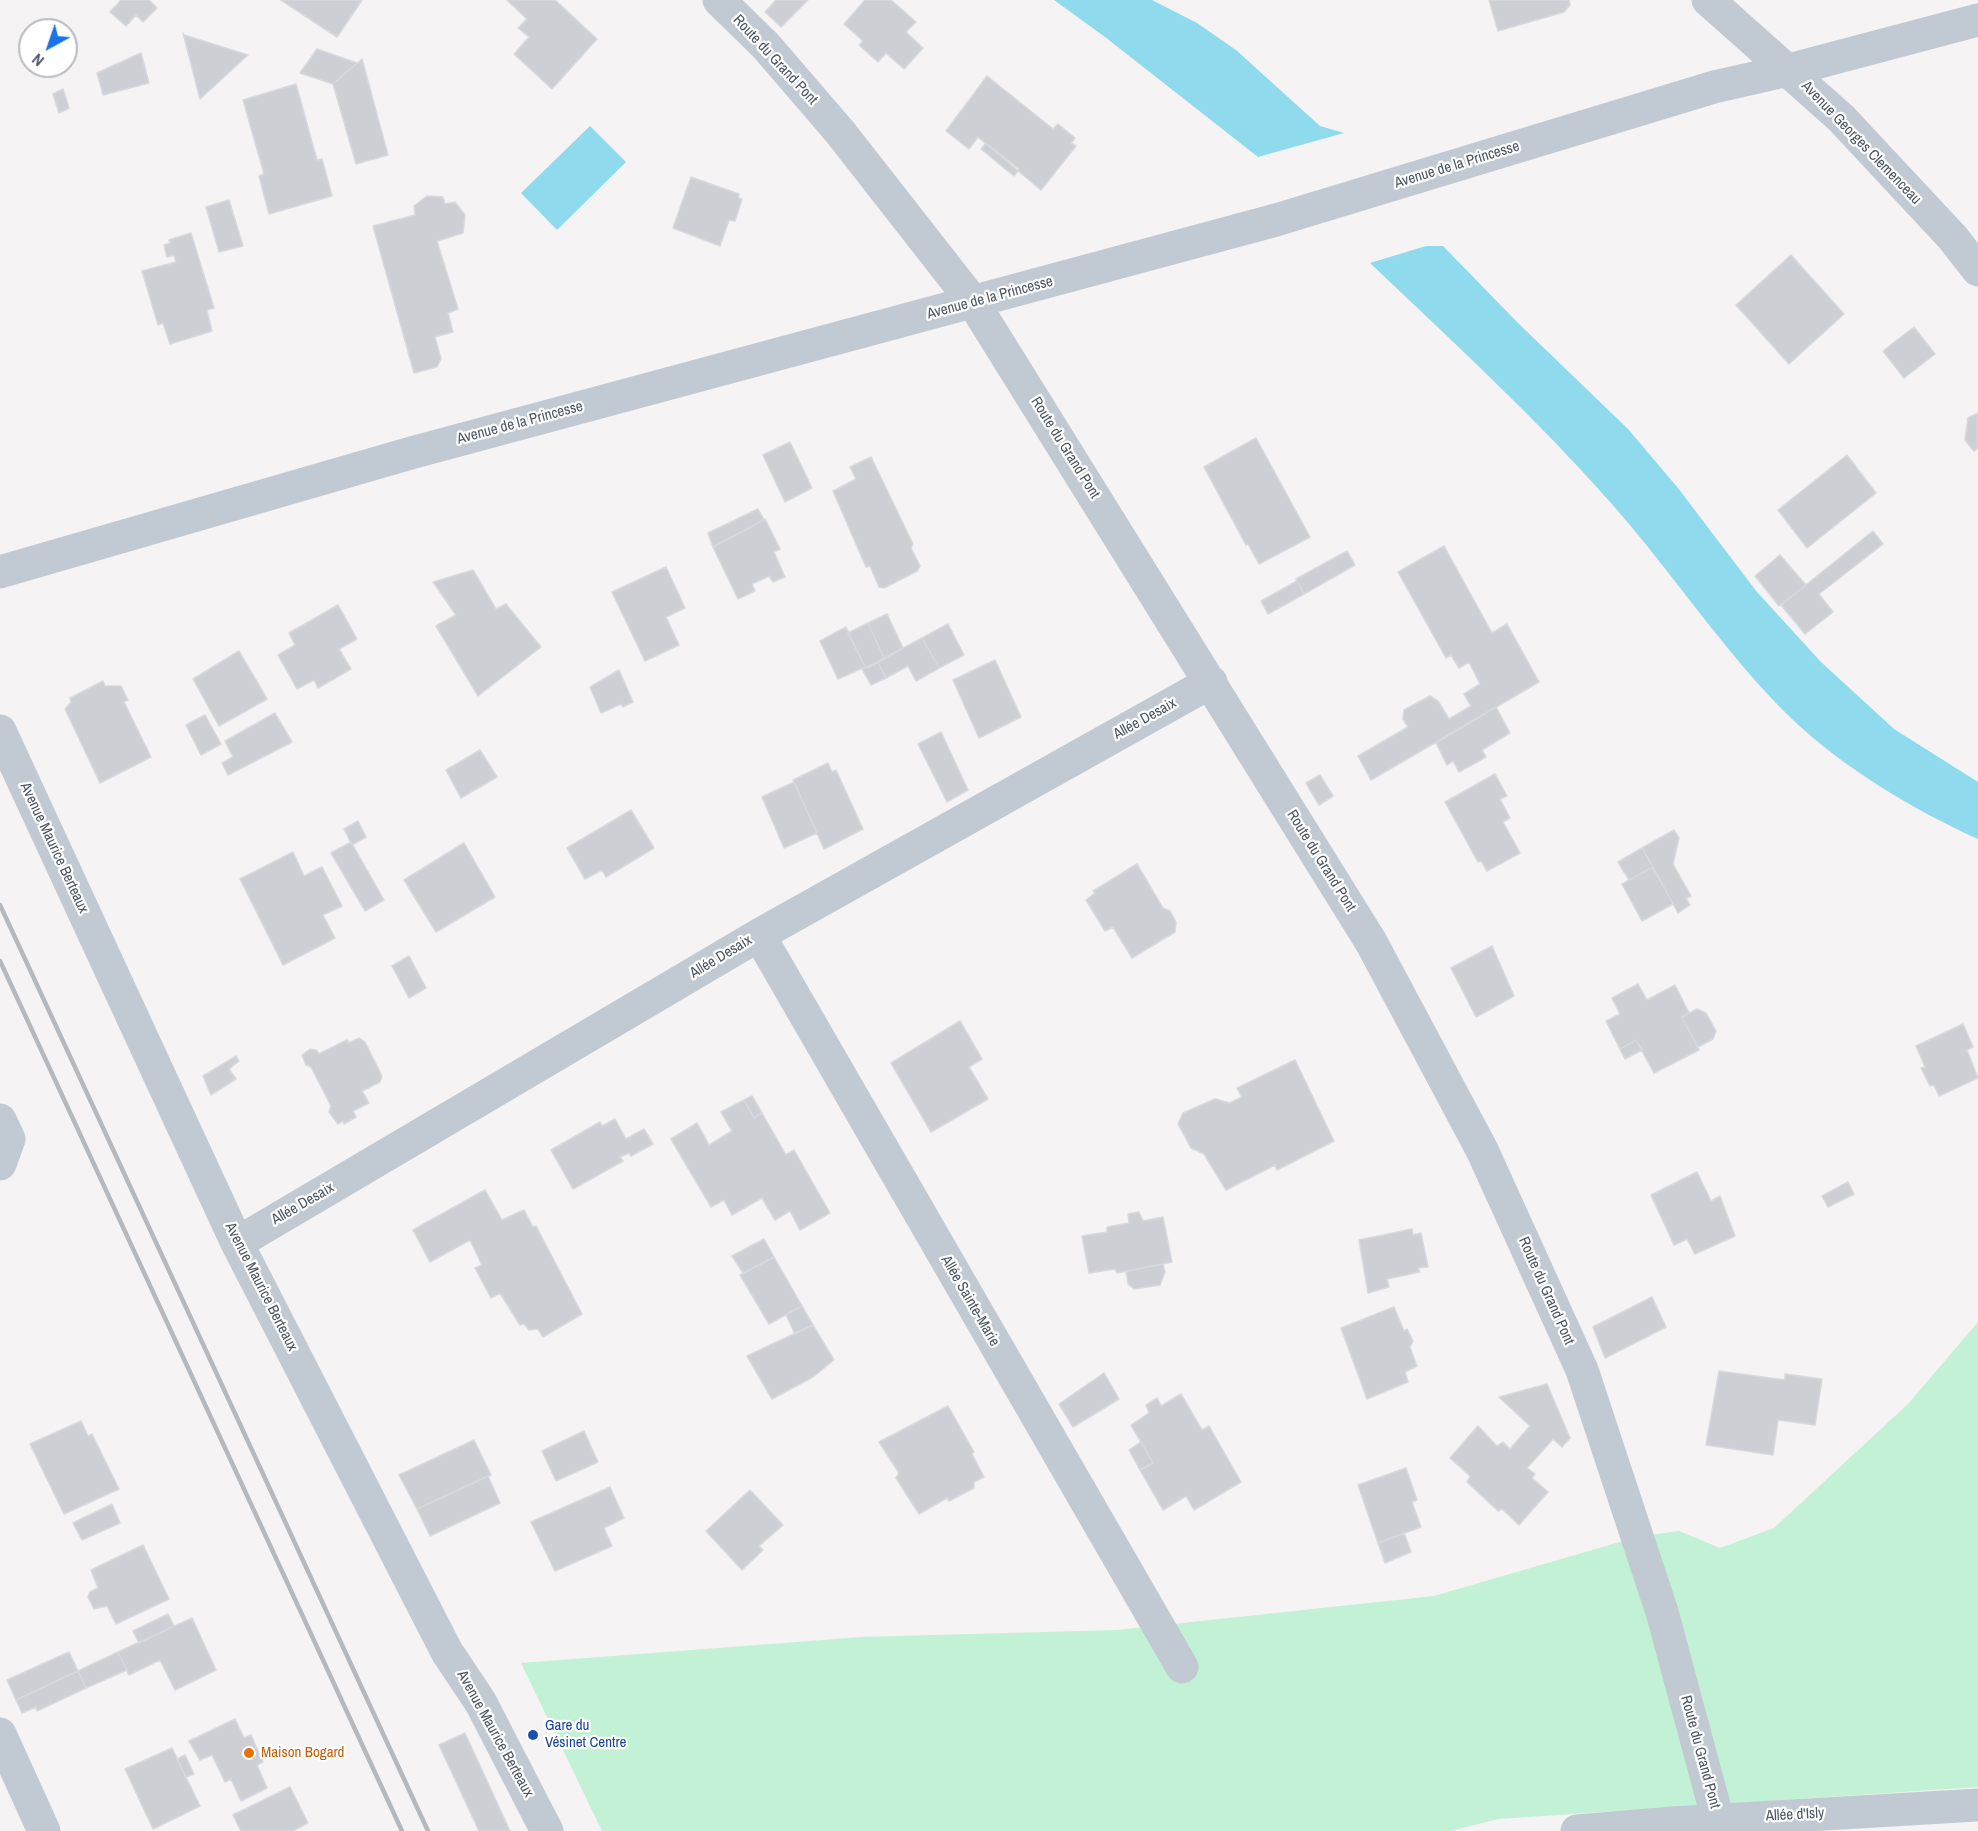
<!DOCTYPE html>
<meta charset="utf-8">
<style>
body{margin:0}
#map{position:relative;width:1978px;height:1831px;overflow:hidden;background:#f5f3f3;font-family:"Archivo Narrow",sans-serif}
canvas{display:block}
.north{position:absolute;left:18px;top:18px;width:60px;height:60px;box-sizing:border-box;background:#fff;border:2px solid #b7bbc0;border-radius:50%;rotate:220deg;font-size:16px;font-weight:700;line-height:24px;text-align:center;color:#4a5661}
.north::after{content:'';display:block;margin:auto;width:21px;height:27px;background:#1a73e8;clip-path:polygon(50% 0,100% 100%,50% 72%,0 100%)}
</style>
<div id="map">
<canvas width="1978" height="1831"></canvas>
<div class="north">N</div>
</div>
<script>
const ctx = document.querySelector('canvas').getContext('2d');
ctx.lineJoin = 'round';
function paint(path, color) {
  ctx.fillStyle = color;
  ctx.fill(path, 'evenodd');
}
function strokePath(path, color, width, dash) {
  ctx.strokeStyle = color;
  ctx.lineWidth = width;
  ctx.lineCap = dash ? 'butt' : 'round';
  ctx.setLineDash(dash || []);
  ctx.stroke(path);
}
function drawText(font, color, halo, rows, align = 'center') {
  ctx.font = font + ' "Archivo Narrow",sans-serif';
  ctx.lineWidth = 4.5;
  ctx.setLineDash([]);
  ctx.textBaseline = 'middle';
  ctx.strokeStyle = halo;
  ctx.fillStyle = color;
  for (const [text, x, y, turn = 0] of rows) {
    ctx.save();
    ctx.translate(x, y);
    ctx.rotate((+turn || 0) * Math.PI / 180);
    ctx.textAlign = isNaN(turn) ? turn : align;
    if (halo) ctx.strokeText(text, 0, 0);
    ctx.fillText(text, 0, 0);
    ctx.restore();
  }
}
paint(new Path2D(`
 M1978,1322v465l-480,32 -47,12h-849l-81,-168 341,-26 255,-7 317,-34 203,-59 42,-6 41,17 54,-20 134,-124z`), '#c3f1d5');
paint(new Path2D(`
 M1054,0h98l45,23 39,27 84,76 24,7 -86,24 -153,-120z
 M590,126l36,36 -69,68 -36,-37z
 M1426,246h17l75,77 110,106 50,59 79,104 64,70 73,67 84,53v57c-64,-29 -135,-71 -186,-120 -67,-65 -119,-146 -181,-216 -75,-85 -159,-162 -241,-240z`), '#90daee');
const building = new Path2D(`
 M121,0h28l8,8 -14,14 -7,-7 -10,11 -16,-14z
 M281,0h81l-25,37z
 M507,0h48l42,39 -45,50 -38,-35 15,-17 -11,-9 9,-9z
 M776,0h32l-27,27 -16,-15z
 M865,0h26l25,22 -10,10 17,16 -19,21 -18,-16 -8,9 -19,-17 4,-4 -19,-17z
 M1489,0h80l1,5 -6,7 -66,19z
 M183,33l1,2 64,20 -48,44z
 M317,49l40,14 -24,21 -33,-11z
 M141,53l8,30 -46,12 -6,-22z
 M362,59l26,96 -32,9 -23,-80z
 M987,76l66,53 5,-5 17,14 -4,5 5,3 -35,44 -63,-53 -9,12 -23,-18z
 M296,84l21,76 5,-1 10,37 -63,18 -10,-38 5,-2 -21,-74z
 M63,89l6,19 -10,5 -6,-19z
 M986,143l33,26 -5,7 -33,-27z
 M691,177l48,17 -1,4 4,1 -7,22 -6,-1 -9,26 -47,-18z
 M427,196l16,1 2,7 10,-2 10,13 -2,18 -26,8 21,68 -10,4 5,19 -18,5 6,22 -4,8 -23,6 -41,-147 42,-11 -1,-9z
 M229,200l14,46 -24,6 -13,-45z
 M191,233l23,75 -7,2 5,21 -42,13 -7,-21 -5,2 -16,-54 34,-9 -2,-7 -7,2 -3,-12 7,-2 -2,-3z
 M1791,255l53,59 -55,50 -53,-59z
 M1914,327l21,27 -31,24 -21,-27z
 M1978,413v35l-4,3 -9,-11 3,-22z
 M1256,438l54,99 -51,27 -11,-20 -2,1 -42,-78z
 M790,442l22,46 -27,14 -22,-47z
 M1847,455l29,38 -69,55 -29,-38z
 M871,457l42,87 -2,4 9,18 -3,5 -33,17 -5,-1 -9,-21 -4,1 -33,-76 23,-12 -6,-12z
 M758,509l6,11 -51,27 -5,-14z
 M765,519l15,30 -6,3 11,25 -12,5 -4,-6 -17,8 3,7 -17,8 -25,-52z
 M1873,531l10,13 -64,50 14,18 -28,22 -24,-29z
 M1444,546l48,87 15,-9 32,58 -168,98 -13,-24 50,-29 -5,-8 1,-9 26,-14 8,5 11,18 22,-13 -7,-12 16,-10 -11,-22 -10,6 -8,-13 -5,3 -48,-86z
 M1347,551l8,14 -51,29 -8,-15z
 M1780,555l26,30 -27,21 -24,-30z
 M666,567l19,41 -19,9 13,28 -34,16 -33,-69z
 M473,570l23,39 10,-5 35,43 -63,49 -42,-70 20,-11 -23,-33z
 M1297,581l7,13 -36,20 -7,-13z
 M338,605l19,34 -18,10 12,20 -33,19 -4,-8 -17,9 -19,-34 17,-10 -6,-12z
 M887,614l16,34 -19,10 -16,-35z
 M868,623l16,35 -16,10 -3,-1 -17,-34z
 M948,624l16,31 -25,13 -17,-30z
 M846,627l19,40 -27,12 -18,-38z
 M922,638l17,30 -23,13 -8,-15 -22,12 -8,-16z
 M239,651l28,48 -48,27 -26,-47z
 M995,660l26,57 -42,21 -26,-58z
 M878,662l8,16 -15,7 -9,-16z
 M619,670l14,32 -10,5 -2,-3 -20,9 -11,-26z
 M103,681l2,5h16l7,14 -4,2 27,55 -51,26 -35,-74 6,-7 -1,-4z
 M1496,707l14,26 -28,17 4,7 -27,15 -6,-11 -6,4 -11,-22z
 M275,713l17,29 -64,33 -6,-12 11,-6 -8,-16z
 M205,715l16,29 -20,11 -15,-30z
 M941,732l27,58 -21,12 -29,-58z
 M480,750l17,27 -36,21 -15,-28z
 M828,763l4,9 4,-2 27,59 -39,20 -31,-69z
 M1495,774l12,22 -7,3 10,19 -7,4 17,31 -33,18 -6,-10 -3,1 -33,-60z
 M1320,775l13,21 -14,9 -13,-22z
 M794,782l23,51 -33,15 -22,-51z
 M631,810l23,38 -48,29 -4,-7 -17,9 -18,-31z
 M358,821l8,16 -14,8 -8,-16z
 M1674,830l5,8 -6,26 18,32 -5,3 4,6 -12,8 -36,-65z
 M351,842l33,58 -19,11 -34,-58z
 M464,843l31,54 -59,35 -32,-52z
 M1642,848l11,19 -24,13 -11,-18z
 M293,852l11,24 18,-9 20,39 -19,9 12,23 -52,27 -43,-86z
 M1137,864l26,44 7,3 6,11 -1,10 -43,26 -19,-31 -8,4 -19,-31 9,-7 -2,-2z
 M1653,867l20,37 -31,17 -20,-37z
 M1492,946l22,50 -38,21 -25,-49z
 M409,956l17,32 -17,10 -17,-32z
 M1638,984l9,16 28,-15 14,28 -7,4 17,33 -45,23 -18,-33 -16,9 -14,-28 14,-7 -8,-16z
 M1697,1009l9,4 10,18 -3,8 -15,8 -16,-30z
 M960,1021l22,38 -13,8 19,32 -57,33 -40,-69z
 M1963,1024l10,23 -6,3 11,28 -39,18 -5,-11 -4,1 -9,-18 4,-1 -9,-21z
 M359,1038l6,4 17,34 -2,6 -18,9 7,12 -16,8 3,6 -12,7 -1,-3 -5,3 -9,-12 2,-6 -20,-39 -5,-2 -4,-10 8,-6 6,1 3,4 28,-14 2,3z
 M1636,1040l6,10 -17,9 -5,-10z
 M236,1056l3,5 -10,8 7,10 -25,16 -8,-19z
 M1295,1060l39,81 -57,29 -2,-5 -49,25 -22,-36 -13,-6 -13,-24 5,-11 32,-14 15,4 12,-6 -5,-9z
 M752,1096l10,17 -8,5 -10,-18z
 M744,1100l10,18 8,-5 24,42 8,-5 36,63 -30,17 -10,-19 -15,9 -13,-22 -30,17 -8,-15 -13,7 -40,-68 26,-16 12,22 23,-14 -11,-19z
 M615,1119l11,20 18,-10 9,15 -22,12 -2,-3 -9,4 3,4 -50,28 -22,-39 49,-28 2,4z
 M1697,1172l14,29 9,-5 15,40 -40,18 -8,-15 -13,6 -23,-50z
 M1848,1182l6,12 -26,13 -6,-11z
 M485,1190l17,30 22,-10 9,17 3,-1 46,88 -39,23 -5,-8 -9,1 -5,-6 -4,1 -20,-32 -9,5 -16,-30 7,-3 -12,-25 -40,22 -17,-32z
 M1139,1212l4,9 20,-4 9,45 -55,11 -2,-4 -26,4 -7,-37 25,-4v-5l22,-4 -1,-9z
 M1412,1229l1,6 8,-2 7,34 -10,1 2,4 -33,7 2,8 -21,6 -9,-53z
 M764,1239l10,18 -31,16 -11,-17z
 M774,1257l28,49 -33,18 -29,-49z
 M1163,1264l2,8 -5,13 -26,4 -6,-5 -2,-13z
 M1652,1297l14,30 -61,31 -12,-31z
 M802,1306l11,19 -18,9 -9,-19z
 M1394,1307l10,24 3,-2 6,12 -3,6 7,19 -12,6 3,10 -41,17 -26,-71z
 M813,1325l21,35 -21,17 -41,22 -25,-43z
 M1719,1371l66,9v-6l37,5 -7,46 -37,-5 -5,35 -67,-10z
 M1104,1373l15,26 -46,28 -14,-23z
 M1547,1384l23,54 -8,9 -9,-8 -26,29 8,6 -3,4 16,14 -29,33 -17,-16 -4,2 -31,-29 3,-6 -20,-18 28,-32 19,20 6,-4 7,7 20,-23 -31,-29z
 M1181,1394l21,36 7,-4 32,56 -47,28 -8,-14 -23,14 -23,-40 13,-7 -22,-38 18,-12 -3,-8 11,-7 4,8z
 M948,1406l26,46 -2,2 12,23 -10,5v6l-25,13 -2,-3 -28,16 -23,-36 3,-5 -20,-31z
 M81,1421l7,15 4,-2 27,55 -55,25 -34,-70z
 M584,1431l14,31 -42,19 -14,-30z
 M474,1440l17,35 -74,34 -18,-34z
 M1141,1442l12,21 -13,7 -11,-20z
 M1406,1468l11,32 -5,2 9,25 -43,16 -20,-58z
 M488,1476l12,27 -70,33 -13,-27z
 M610,1487l14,31 -20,10 8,18 -57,25 -24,-49z
 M750,1490l33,35 -24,21 4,4 -21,20 -36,-39z
 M112,1504l8,19 -38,17 -9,-17z
 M1404,1533l7,19 -26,11 -7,-20z
 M143,1545l26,54 -53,25 -9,-18 -13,3 -6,-12 2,-5 8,-4 -7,-18z
 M168,1614l6,12 -35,17 -6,-12z
 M192,1618l24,52 -41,20 -15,-30 -31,15 -11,-23z
 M69,1652l9,19 -62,29 -9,-20z
 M118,1652l9,18 -41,18 -8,-17z
 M78,1671l8,17 -49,23 -1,-4 -14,6 -6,-13z
 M235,1719l9,19 7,-3 12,27 -6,3 10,23 -26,13 -10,-22 -6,3 -13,-27 -12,5 -11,-19z
 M465,1733l45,98h-31l-40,-86z
 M172,1748l28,58 -47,23 -28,-60z
 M185,1755l9,19 -8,3 -9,-18z
 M290,1787l18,36 -15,8h-52l-8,-16z`);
paint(building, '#cdcfd5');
strokePath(building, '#d7d9de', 1.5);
strokePath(new Path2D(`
 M719,0l47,46 74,86 133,170 398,640 111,208 100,220 80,242 59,219
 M1708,0l133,118 112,120 25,32
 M0,572l411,-119 865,-233 438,-133 75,-17 189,-50
 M0,731l237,512 210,409 34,51 66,128
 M759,935l423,732
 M0,1120l9,19 -9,25
 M237,1243l522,-308 452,-253
 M0,1734l44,97
 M1577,1831l95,-8 306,-18`), '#c1cad2', 33);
strokePath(new Path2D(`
 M0,905l428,926
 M0,961l402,870`), '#b5b8bd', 4.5);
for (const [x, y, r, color] of [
 [533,1735,6,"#1a4fb4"],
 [249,1753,6,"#e8710a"]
]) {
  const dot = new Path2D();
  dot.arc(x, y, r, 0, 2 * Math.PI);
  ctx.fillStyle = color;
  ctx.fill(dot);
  strokePath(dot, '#fff', 2);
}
drawText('15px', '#4a5661', '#fff', [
 ["Route du Grand Pont",775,60,47],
 ["Avenue Georges Clemenceau",1861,143,46],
 ["Avenue de la Princesse",1457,165,-17],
 ["Avenue de la Princesse",990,298,-15],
 ["Avenue de la Princesse",520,423,-15],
 ["Route du Grand Pont",1065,448,58],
 ["Allée Desaix",1145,719,-29],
 ["Avenue Maurice Berteaux",54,848,65],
 ["Route du Grand Pont",1321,861,58],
 ["Allée Desaix",721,957,-31],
 ["Allée Desaix",303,1204,-30],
 ["Avenue Maurice Berteaux",261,1287,63],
 ["Route du Grand Pont",1546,1291,66],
 ["Allée Sainte-Marie",970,1301,60],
 ["Avenue Maurice Berteaux",495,1734,61],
 ["Route du Grand Pont",1700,1752,75],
 ["Allée d'Isly",1795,1815,-3]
]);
drawText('15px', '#164399', '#fff', [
 ["Gare du",545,1726],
 ["Vésinet Centre",545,1743]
], 'left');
drawText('15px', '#c56008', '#fff', [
 ["Maison Bogard",261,1753]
], 'left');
</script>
